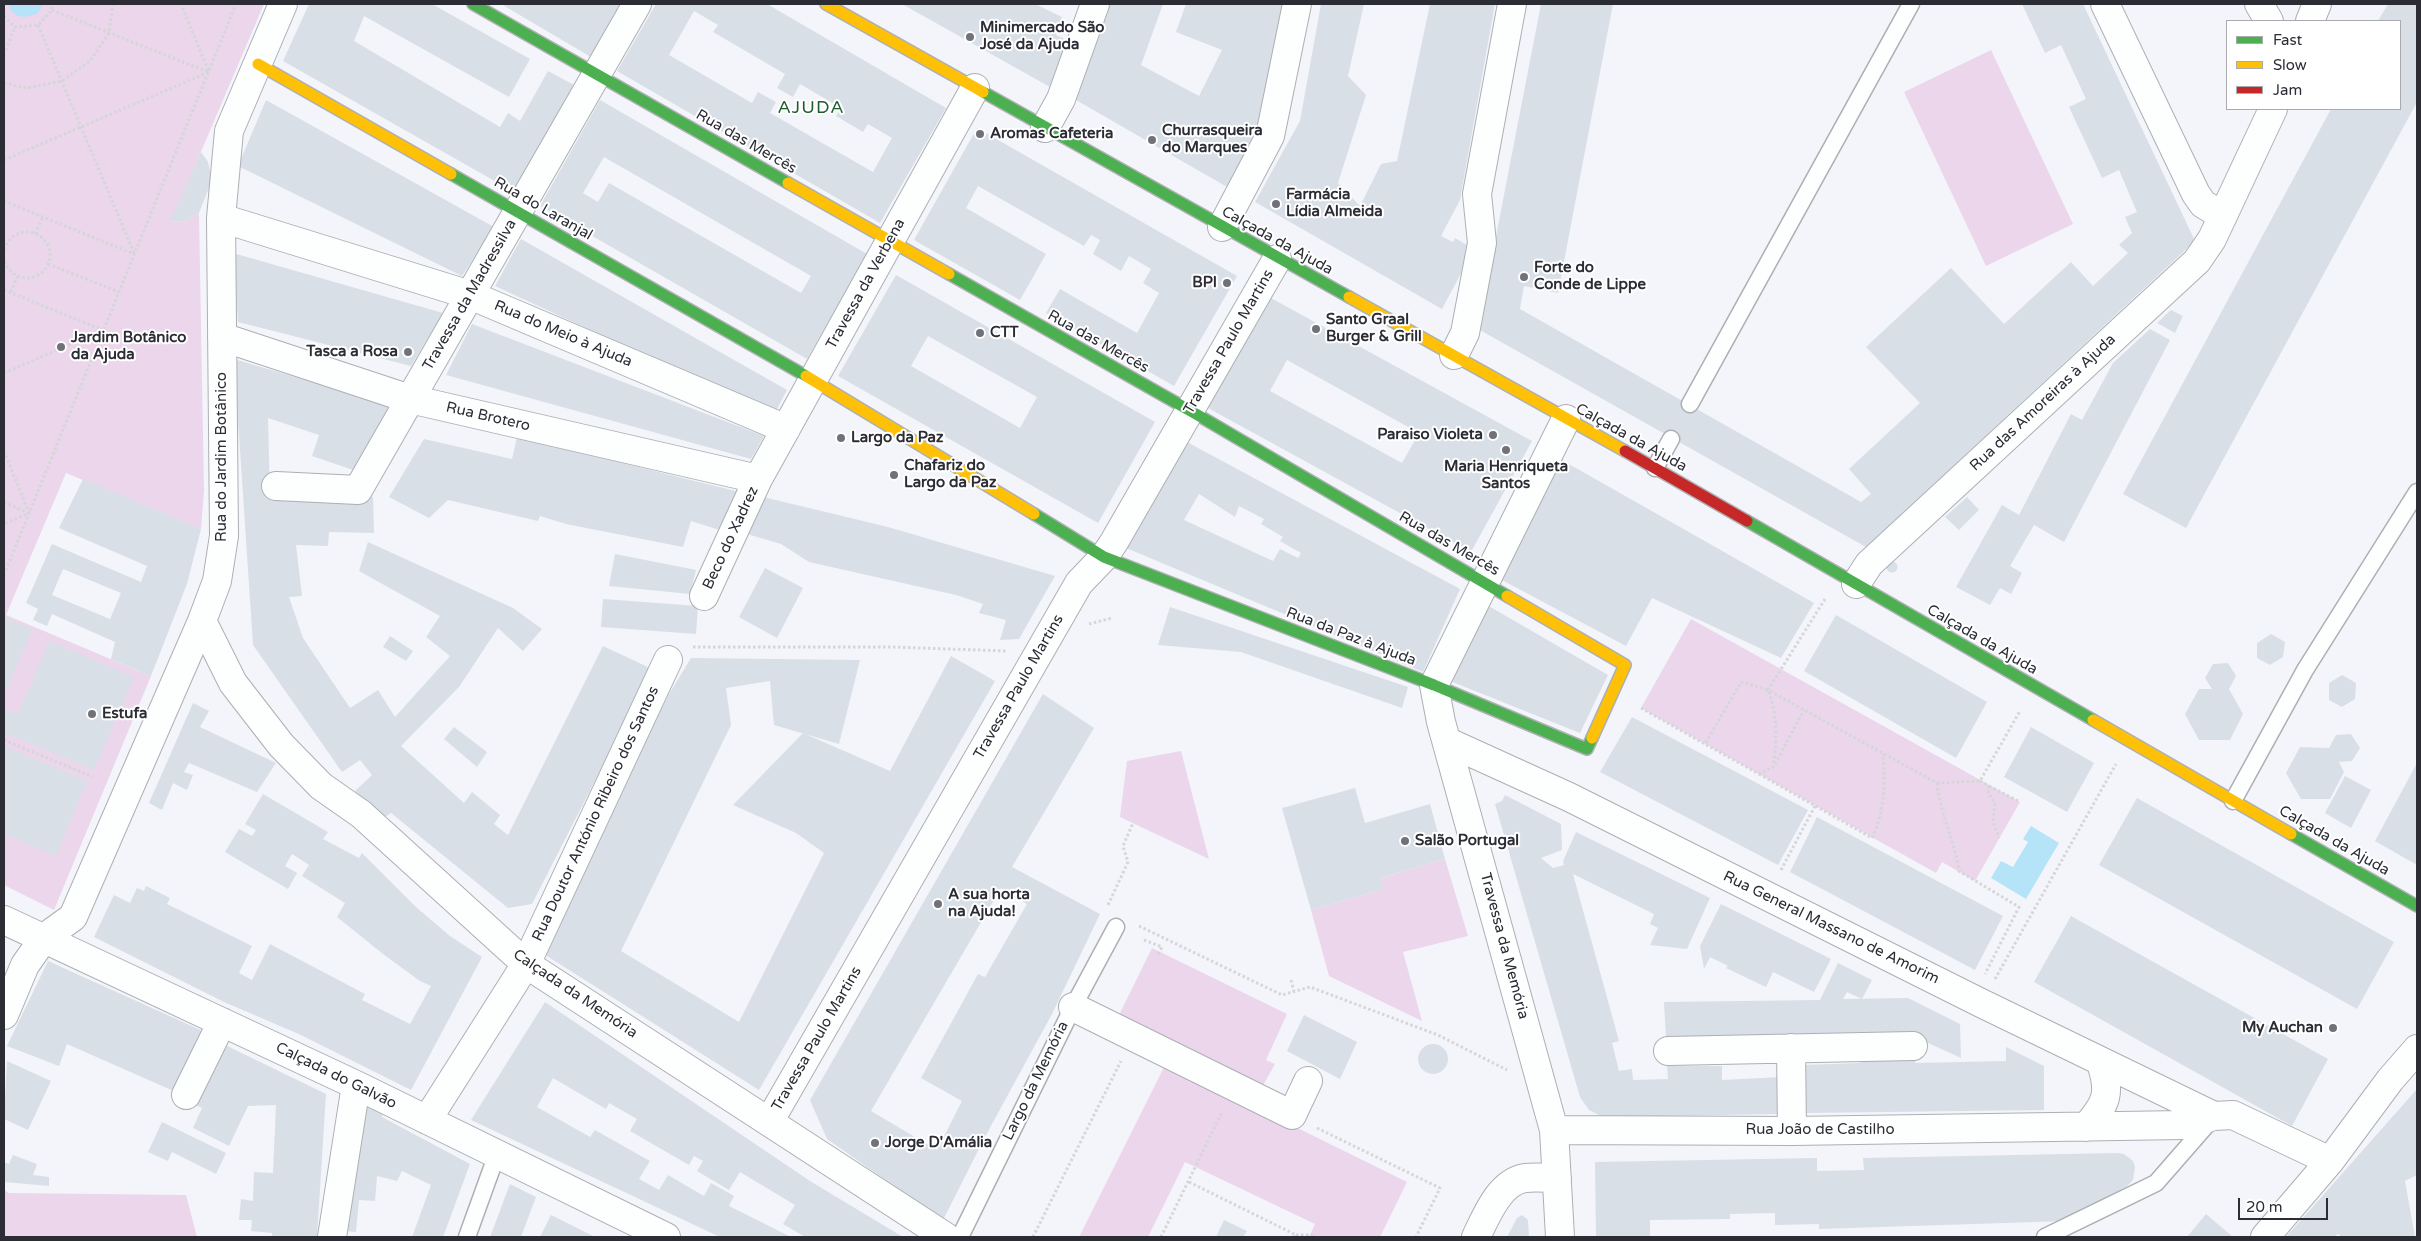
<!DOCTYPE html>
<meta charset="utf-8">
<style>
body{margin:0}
#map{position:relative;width:2421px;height:1241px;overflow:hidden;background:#f4f5fa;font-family:"Varela Round",sans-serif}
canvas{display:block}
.frame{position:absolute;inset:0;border:5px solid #2b2c34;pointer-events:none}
.legend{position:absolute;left:2226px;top:20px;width:175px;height:90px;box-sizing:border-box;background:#fff;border:1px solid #aaabae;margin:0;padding:6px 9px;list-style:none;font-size:15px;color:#2b2c34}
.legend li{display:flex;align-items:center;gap:10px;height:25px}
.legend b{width:25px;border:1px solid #aaabae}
.scale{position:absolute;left:2238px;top:1198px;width:90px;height:22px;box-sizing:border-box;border:2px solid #2b2c34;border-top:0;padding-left:6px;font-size:15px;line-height:18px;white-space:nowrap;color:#2b2c34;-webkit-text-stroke:4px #fff;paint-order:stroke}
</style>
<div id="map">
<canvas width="2421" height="1241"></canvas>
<div class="frame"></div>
<ul class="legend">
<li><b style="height:6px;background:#4caf50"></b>Fast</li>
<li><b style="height:6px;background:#ffc107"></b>Slow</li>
<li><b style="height:6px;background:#c62828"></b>Jam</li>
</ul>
<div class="scale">20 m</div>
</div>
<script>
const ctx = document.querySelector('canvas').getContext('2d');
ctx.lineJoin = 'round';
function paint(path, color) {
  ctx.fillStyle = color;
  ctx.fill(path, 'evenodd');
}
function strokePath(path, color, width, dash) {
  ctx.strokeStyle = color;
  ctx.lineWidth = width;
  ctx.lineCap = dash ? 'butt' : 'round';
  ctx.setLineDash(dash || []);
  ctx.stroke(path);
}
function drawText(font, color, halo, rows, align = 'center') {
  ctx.font = font + ' "Varela Round",sans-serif';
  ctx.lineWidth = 4;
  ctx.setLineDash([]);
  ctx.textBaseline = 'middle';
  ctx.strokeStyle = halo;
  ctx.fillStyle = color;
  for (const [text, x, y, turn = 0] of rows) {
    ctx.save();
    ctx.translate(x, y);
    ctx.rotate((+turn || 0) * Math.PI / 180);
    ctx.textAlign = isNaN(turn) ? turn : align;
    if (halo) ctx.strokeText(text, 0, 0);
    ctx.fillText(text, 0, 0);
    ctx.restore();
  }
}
paint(new Path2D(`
 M4,4h260l-93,218 13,-1 15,-8 5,278 -3,38 -135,-56 -60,142 145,61 -97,234 -50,-25z
 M1991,50l82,174 -87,42 -82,-174z
 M1691,619l329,183 -45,79 -33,-19 -6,11 -295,-165z
 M1181,751l28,108 -89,-42 7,-56z
 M1445,859l23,77 -65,16 19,69 -93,-45 -18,-66 72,-21 -3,-11z
 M1152,948l135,66 -21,46 9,4 -14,25 -143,-72z
 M1166,1063l241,119 -27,55h-71l6,-13 -130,-62 -37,75h-69z
 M4,1190l5,3 177,2 11,42h-193z`), '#ebd6ec');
paint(new Path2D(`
 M8,4h35l-5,9c-12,6 -26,6 -30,-9z
 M2031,826l28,17 -33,56 -35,-21 10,-17 12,6 15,-25 -5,-3z`), '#b5e4f8');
paint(new Path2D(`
 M309,4h123l98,55 -21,38 -145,-81 -10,25 146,86 8,-14 12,8 28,-50 26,14 -60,107 -231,-131z
 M501,4h127l-32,56z
 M656,4h111l179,104 -66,115 -263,-152zM694,11l24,14 -5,7 72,42 -8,14 16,9 7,-13 41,24 -5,8 27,16 5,-8 24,14 -19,34 -103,-59 6,-11 -18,-10 -6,11 -83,-48z
 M902,4h133l27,13 -6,18 13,6 -16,46h-3z
 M1110,4h53l-22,61 58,31 23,-46 -46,-18 10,-28h97l-24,121 -32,62 -151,-87z
 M1321,4h43l-16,72 18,19 -28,88 22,23 21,-42 16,-3 33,-157h65l-35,196 -19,36 12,6 2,-4 19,11 -32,60 -187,-107 45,-81z
 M1541,4h72l-55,289 -34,-7 -4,23 341,193 10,-8 -22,-25 71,-66 -54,-56 85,-79 53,56 67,-62 22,24 35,-33 -9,-8 13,-12 -7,-16 12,-5 -18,-42 -17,8 -33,-71 17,-8 -25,-54 -16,8 -23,-49h61l112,237 -329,306 -388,-218z
 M2388,4h29v98l-231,426 -63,-34 208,-385h69v-88h-22z
 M266,100l228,127 -32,49 -224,-110z
 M600,100l267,154 -60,105 -267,-153zM604,157l207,119 -10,17 -192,-110 -11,19 -15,-9z
 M977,128l260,148 -63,110 -128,-73 14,-24 77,44 22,-40 -16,-10 8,-14 -22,-13 -8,15 -28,-17 7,-14 -9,-5 -7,11 -106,-60 -12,22 80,46 -26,46 -106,-60z
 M201,152l7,10 4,18 -13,33 -15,8 -14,1z
 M521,239l266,151 -13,25 -279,-129z
 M233,253l210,60 -32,53 -173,-44z
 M896,275l259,147 -57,101 -260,-147zM928,336l109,61 -17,31 -109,-62z
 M1269,297l263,144 -61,111 -263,-144zM1287,360l132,73 -17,30 -132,-72z
 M2171,310l12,6 -8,17 -18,-10z
 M472,324l292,112 -13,23 -305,-84z
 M2150,329l20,11 -106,202 -30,-17 -24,41 12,7 -11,21 -11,-6 -10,17 -34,-18 46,-82 17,10 52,-101 11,6 31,-57z
 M234,359l159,47 -31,67 -50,-17 7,-21 -51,-17 2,77 103,2 1,36 -45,-1 -1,14 -32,-1 6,51 -13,1 14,41 47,70 28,-18 17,27 55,-61 -24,-19 14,-21 -81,-45 9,-29 145,66 29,21 -19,22 -25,-23 -39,59 -58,59 63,57 8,-11 28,23 -6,9 14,11 95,-189 49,23 -120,235 -24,4 -117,-95 -9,6 -27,-28 17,-16 -12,-15 -18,12 -89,-127z
 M517,437l186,46 41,10 -18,39 -35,-11 -8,26 -117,-23 -26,-8 -2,5 -90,-21 -19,18 -40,-21 35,-58 88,20z
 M1187,442l273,147 -37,83 -297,-124zM1199,494l36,23 4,-11 25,13 -3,5 22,13 -3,4 21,12 -3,5 -18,-9 -7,12 -89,-41z
 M1560,459l254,144 -33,55 -129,-60 -26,48 -126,-67z
 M888.5 475a5.5 5.5 0 1 1 11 0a5.5 5.5 0 1 1-11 0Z
 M83,479l118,50 -14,55 -36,92 -40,-17 4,-17 -63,-28 -5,12 -14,-6 5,-11 -12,-6 26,-59 89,38 6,-16 -88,-38zM63,569l58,24 -11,26 -58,-24z
 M759,496l129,31 167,49 -36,63 -19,1 6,-20 -27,-7 4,-9 -27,-9 -147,-33 -28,-18 -34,-10z
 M1967,497l12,13 -20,20 -14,-13z
 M615,554l81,16 -6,24 -81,-8z
 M1886.5 567a5.5 5.5 0 1 1 11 0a5.5 5.5 0 1 1-11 0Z
 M765,568l38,20 -26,50 -38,-21z
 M603,599l95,7 -2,28 -95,-7z
 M1487,605l121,70 -28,58 -130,-52z
 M1170,607l238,80 -6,21 -161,-56 -83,-7z
 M1836,615l151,87 -31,56 -152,-87z
 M4,617l28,12 -28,68z
 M2271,634l14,8 -2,15 -13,8 -13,-7v-15z
 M390,636l23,15 -7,10 -23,-14z
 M49,641l85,36 -40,93 -84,-35 -1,2 -5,-3v-26l14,6z
 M951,656l44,25 -236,409 -220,-139 130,-257 22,-36 169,2 -21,84 -65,-19 -4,-44 -44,7 5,37 -110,226 118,71 85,-169 -28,-20 -63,-28 70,-72 87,38z
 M2228,663l8,13 -7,13 14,25 -13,26h-31l-14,-26 14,-25h13l-7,-11 8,-14z
 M2342,675l14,8 -1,16 -13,8 -13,-7v-17z
 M1043,694l51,34 -82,139 88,47 -48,100 -66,121 -43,85 -116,-81 -17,-39zM1001,888l26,16 -42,73 -7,-3 -57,104 41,23 -25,49 -66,-39z
 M193,703l16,8 -9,16 76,36 -19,29 -68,-29 -5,9 9,3 -6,15 -14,-7 -11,27 -13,-7z
 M1632,717l176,93 -30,55 -178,-93z
 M454,727l33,25 -10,15 -33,-28z
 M2031,727l63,36 -27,49 -63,-35z
 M2351,734l9,14 -8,13 -13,1 5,10 -14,27h-29l-15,-26 14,-26 29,1 7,-13z
 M4,746l83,35 -31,75 -52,-22z
 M2417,763v102l-42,-24z
 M2345,776l26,14 -20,38 -26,-15z
 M1355,788l10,35 65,-19 15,55 -65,19 3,11 -72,21 -29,-102z
 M263,794l65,38 -5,7 36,19 3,-5 54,54 34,29 32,21 -71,133 -110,-55 -77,-33 -130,-65 20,-42 16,8 7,-15 7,3 2,-5 24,12 -3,6 85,42 -13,27 13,7 18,-36 95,50 -3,6 48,24 21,-38 -11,-5 -37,-27 -46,-37 8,-14 -43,-27 7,-11 -17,-11 -7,12 12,7 -9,16 -63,-37 14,-23 13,7 4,-6 -11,-6z
 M1505,795l56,29 1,26 -21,8 12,10 11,-3 -1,-4 13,-29 134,66 -23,51 -37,-4 8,-17 -8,-4 4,-10 -81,-40 46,167 -7,2 7,28 13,-2 1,11 35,-1 -1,-13h55v14l59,-3 -1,37 -177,3 -14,-7 -9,-13 -85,-293 7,-3z
 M2137,798l257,144 -37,67 -258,-144z
 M1817,817l186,99 -28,54 -185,-98z
 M1721,904l110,55 -17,33 -41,-20 -7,15 -40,-19 2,-2 -18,-9 -6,12 -4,-23z
 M2071,916l257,143 -36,67 -258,-144z
 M48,961l157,71 -27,61 -111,-49 -8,22 -52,-20z
 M1838,963l34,17 -10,19 -15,-7 -4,7 65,-1 52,26 1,34 -46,-21 -249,2 -2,-37 156,-2z
 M545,1002l265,179 93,56h-98l-22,-13 12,-19 -55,-33 -11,18 -32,-19 6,-10 -9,-5 -5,9 -59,-34 7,-12 -28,-16 -3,6 -53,-31 -16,29 53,30 5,-7 55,31 -11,18 20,11 9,-15 36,21 7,-13 23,13 -5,10 62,31h-71l-249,-117z
 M1304,1015l53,27 -17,37 -53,-28z
 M219,1042l107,52 -9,143h-45v-4l-21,-2 1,-11h-13l2,-21 12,2 1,-29 19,1 3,-68 -28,1 -19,40 -36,-18 9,-20 -10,-5z
 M1418 1059a15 15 0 1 1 30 0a15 15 0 1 1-30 0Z
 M2006,1047l38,19v44l-240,3 -1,-48 57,-2 1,-4 55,-1 -1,5 91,-2z
 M7,1061l44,20 -23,49 -24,-11z
 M2417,1089v86l-12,6 10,56h-73l-4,-3 -4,3h-48z
 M356,1105l27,3 -1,9 88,47 -27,73h-31l19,-52 -29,-14 -5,10 -20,-5 -2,25 -16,-1 -3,32 -11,-1z
 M162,1122l64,31 -10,21 -44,-22 -4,9 -20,-9z
 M2118,1153l6,1 9,7 2,6 -2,13 -6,6 -60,35 -248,8v-5l-44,1v-12l-45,1v5l-80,1v17h-54l-1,-75 222,-4v13l47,-1 -1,-12z
 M13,1155l24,9 -4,11 16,2v9l-45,-4v-20l5,2z
 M510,1184l26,13 -15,40h-31z
 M2206,1214l27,23h-46z
 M551,1215l44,22h-55z
 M1522,1215l6,5 1,17h-22l10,-19z
 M1224,1220l23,11 -4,6h-27z`), '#d8dfe7');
const lane = new Path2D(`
 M1690,404l221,-400
 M1655,468l16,-29
 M2233,801l72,-131 112,-178
 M467,1237l30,-83
 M960,1237l113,-230 43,-80
 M2045,1237l111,-54 55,-63`);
const street = new Path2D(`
 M2105,4l91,190 7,10 20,12
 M2259,4l10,17
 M2310,21l7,-17
 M1045,128l16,-29 34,-95
 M221,218l249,77 316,134
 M1222,227l48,-91 27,-132
 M222,337l188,62 348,80
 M1454,355l11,-22 17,-90 -5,-49 35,-190
 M276,486l82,4 279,-486
 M1856,584l13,-20 328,-303 15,-22 61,-130
 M704,596l54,-117 217,-391
 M202,621l31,62 48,62 40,41 40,28 165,150 420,273
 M1448,742l121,55 412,206 233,113
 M4,920l352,165 310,152
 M1073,1007l219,108 16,-34
 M4,1015l21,-50 19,-27 29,-21 129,-296 15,-40 7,-45 -3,-318 8,-87 54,-127
 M1791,1048l1,83
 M1668,1051l245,-5
 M186,1095l36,-73
 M427,1120l99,-156 142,-304
 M769,1122l310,-539 25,-26 10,-15 163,-283
 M2086,1127c21,-24 25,-34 15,-64
 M1554,1130l238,1 392,-6 30,-9 19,-1 97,46
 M332,1237l24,-152
 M1476,1237c10,-20 23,-55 49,-59 10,-1 22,0 32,0
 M1560,1237l-6,-107 -113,-408 -7,-37 132,-266
 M2265,1237l65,-76 60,-81 27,-31`);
const fast = new Path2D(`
 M473,4l315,179
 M983,92l366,205
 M451,174l355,202
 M949,274l247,140 311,182
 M1034,514l70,43 330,128 153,64 5,-11
 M1747,521l346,199
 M2291,834l126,72`);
const slow = new Path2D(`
 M826,4l157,88
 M258,64l193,110
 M788,183l161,91
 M1349,297l276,154
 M806,376l228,138
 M1507,596l118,69 -33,73
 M2093,720l198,114`);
const jam = new Path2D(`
 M1625,451l122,70`);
strokePath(lane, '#adafb4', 19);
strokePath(street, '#adafb4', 30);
strokePath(fast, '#adafb4', 14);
strokePath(slow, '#adafb4', 14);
strokePath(jam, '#adafb4', 14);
strokePath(new Path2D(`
 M52,10l156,62
 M4,16l11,11 23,-2 14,-15v-6
 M38,25l96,228
 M4,55l11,-28
 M4,83l23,5 35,-7 28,-20 19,-28 4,-29
 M4,160l205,-88 -28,-68
 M4,201l130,53
 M4 255a23 23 0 1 1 46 0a23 23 0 1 1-46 0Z
 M35,234l8,-17
 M48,264l71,28
 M4,290l99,40
 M11,292l7,-17
 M4,373l99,-43
 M4,451l25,62 -25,11
 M4,502l24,11
 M4,575l232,-571
 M1825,599l-57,91 169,93 43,-2 40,-70
 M1089,624l23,-6
 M693,647h198l116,4
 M1641,708l64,36 36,-62 27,8c10,25 9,51 5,77l-14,7 -54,-30
 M4,740l89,37
 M1775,764l29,-54
 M1759,774l113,64c13,-27 13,-55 11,-84
 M1980,781l9,5 -1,7 7,10 -2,18 6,17
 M1937,783c3,31 18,58 22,88l60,36 -34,67
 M1989,786l31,16
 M1781,870l34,-64
 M1108,905l20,-43 -5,-16 10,-23
 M1139,926l143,69 28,-8 128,48 69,35
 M1144,940l18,7 -5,9
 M1995,979l121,-215
 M1291,980l3,12
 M1317,1128l123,60 -24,49
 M1189,1182l107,53 -1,2
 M1296,1235h14l5,2
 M1033,1237l88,-176
 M1161,1237l61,-125`), '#d5d6d7', 3, [2.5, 2.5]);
strokePath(lane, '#fdfefe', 16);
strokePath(street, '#fdfefe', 28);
strokePath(fast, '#4caf50', 11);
strokePath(slow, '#ffc107', 11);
strokePath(jam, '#c62828', 11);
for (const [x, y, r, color] of [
 [970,37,5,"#717279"],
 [980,134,5,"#717279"],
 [1152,140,5,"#717279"],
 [1276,204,5,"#717279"],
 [1524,277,5,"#717279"],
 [1227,283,5,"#717279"],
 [1316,329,5,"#717279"],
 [980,333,5,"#717279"],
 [61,347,5,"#717279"],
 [408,352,5,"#717279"],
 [1493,435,5,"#717279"],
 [841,438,5,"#717279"],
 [1506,450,5,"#717279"],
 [894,475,5,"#717279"],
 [92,714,5,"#717279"],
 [1405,841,5,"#717279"],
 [938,904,5,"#717279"],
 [2333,1028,5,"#717279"],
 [875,1143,5,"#717279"]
]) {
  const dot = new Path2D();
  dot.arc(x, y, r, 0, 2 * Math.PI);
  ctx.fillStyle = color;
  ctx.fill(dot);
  strokePath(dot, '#fff', 2);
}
drawText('bold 15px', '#2b2c34', '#fff', [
 ["Minimercado São",980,28],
 ["José da Ajuda",980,45],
 ["Churrasqueira",1162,131],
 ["do Marques",1162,148],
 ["Aromas Cafeteria",990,134],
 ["Farmácia",1286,195],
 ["Lídia Almeida",1286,212],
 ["Forte do",1534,268],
 ["Conde de Lippe",1534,285],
 ["BPI",1217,283,"right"],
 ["Santo Graal",1326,320],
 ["Burger & Grill",1326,337],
 ["CTT",990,333],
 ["Jardim Botânico",71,338],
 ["da Ajuda",71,355],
 ["Tasca a Rosa",398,352,"right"],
 ["Paraiso Violeta",1483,435,"right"],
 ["Largo da Paz",851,438],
 ["Chafariz do",904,466],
 ["Largo da Paz",904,483],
 ["Maria Henriqueta",1506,467,"center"],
 ["Santos",1506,484,"center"],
 ["Estufa",102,714],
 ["Salão Portugal",1415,841],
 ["A sua horta",948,895],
 ["na Ajuda!",948,912],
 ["My Auchan",2323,1028,"right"],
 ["Jorge D'Amália",885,1143]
], 'left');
drawText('15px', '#2b2c34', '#fff', [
 ["Rua das Mercês",746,142,30],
 ["Rua do Laranjal",543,209,30],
 ["Calçada da Ajuda",1277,241,29],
 ["Travessa da Verbena",866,284,-61],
 ["Travessa da Madressilva",470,295,-60],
 ["Rua do Meio à Ajuda",563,334,23],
 ["Rua das Mercês",1098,342,29],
 ["Travessa Paulo Martins",1229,342,-60],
 ["Rua das Amoreiras à Ajuda",2043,403,-43],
 ["Rua Brotero",488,417,13],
 ["Calçada da Ajuda",1631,438,29],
 ["Rua do Jardim Botânico",222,457,-90],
 ["Beco do Xadrez",731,538,-65],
 ["Rua das Mercês",1449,544,30],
 ["Rua da Paz à Ajuda",1351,637,21],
 ["Calçada da Ajuda",1982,640,30],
 ["Travessa Paulo Martins",1019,687,-60],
 ["Rua Doutor António Ribeiro dos Santos",596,814,-65],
 ["Calçada da Ajuda",2334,841,30],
 ["Rua General Massano de Amorim",1831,928,26],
 ["Travessa da Memória",1504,946,75],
 ["Calçada da Memória",575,994,34],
 ["Travessa Paulo Martins",817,1039,-60],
 ["Calçada do Galvão",336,1076,26],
 ["Largo da Memória",1036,1081,-64],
 ["Rua João de Castilho",1820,1130]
]);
ctx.letterSpacing = '1px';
drawText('18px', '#1d5c2c', '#fff', [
 ["AJUDA",811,108]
]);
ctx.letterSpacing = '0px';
</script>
